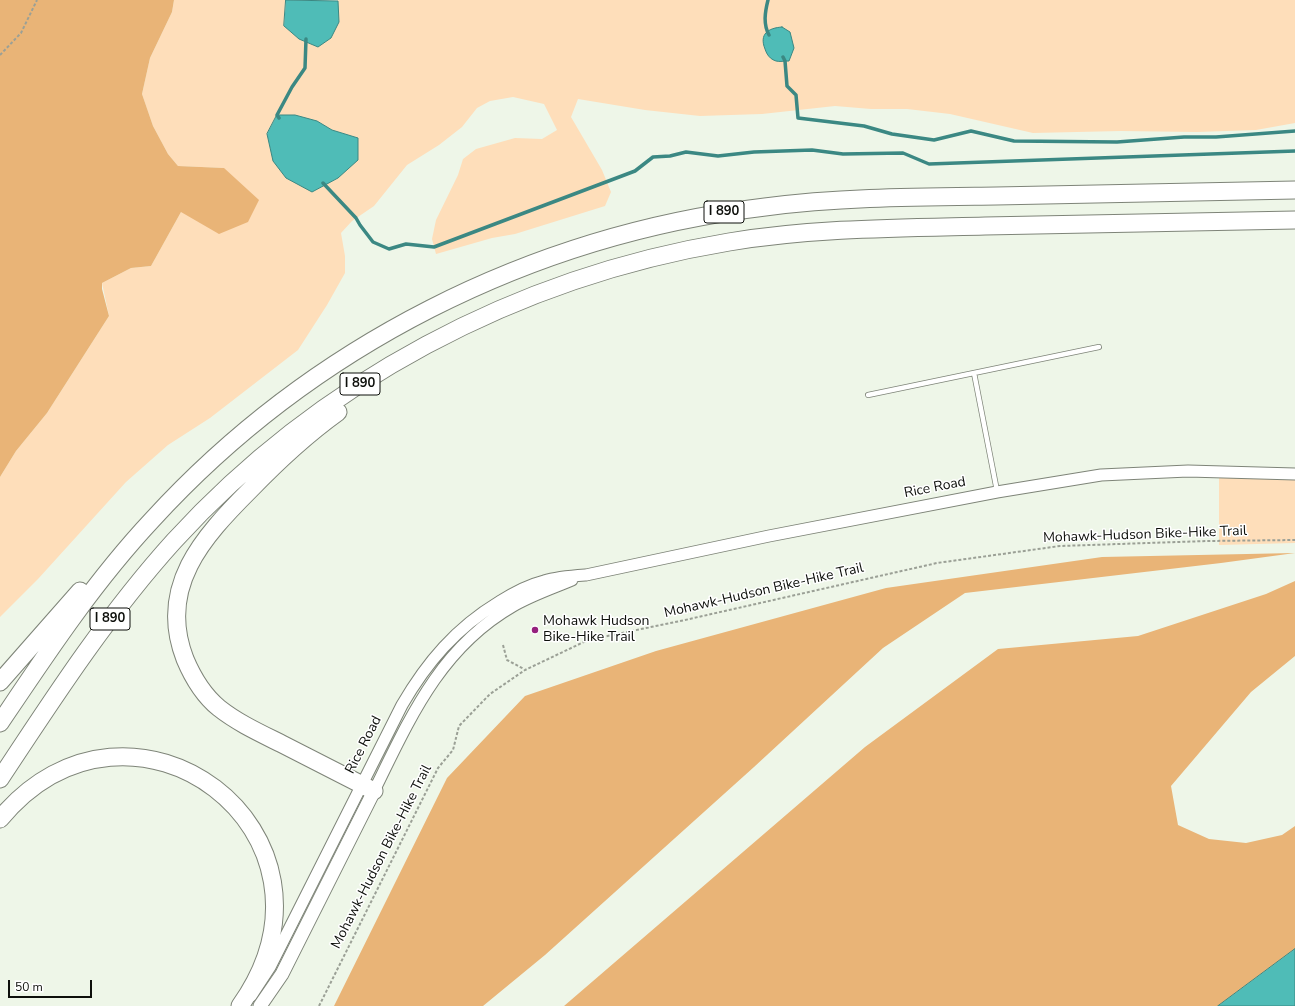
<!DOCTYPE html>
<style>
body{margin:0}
#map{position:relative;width:1295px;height:1006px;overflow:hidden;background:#eef6e8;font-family:"Nunito Sans",sans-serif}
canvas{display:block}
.scale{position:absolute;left:8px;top:980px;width:84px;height:18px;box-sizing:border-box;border:2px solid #0d0f0b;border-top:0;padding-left:5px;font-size:12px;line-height:14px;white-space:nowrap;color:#0d0f0b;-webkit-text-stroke:3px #fff;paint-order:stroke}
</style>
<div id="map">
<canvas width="1295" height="1006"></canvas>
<div class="scale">50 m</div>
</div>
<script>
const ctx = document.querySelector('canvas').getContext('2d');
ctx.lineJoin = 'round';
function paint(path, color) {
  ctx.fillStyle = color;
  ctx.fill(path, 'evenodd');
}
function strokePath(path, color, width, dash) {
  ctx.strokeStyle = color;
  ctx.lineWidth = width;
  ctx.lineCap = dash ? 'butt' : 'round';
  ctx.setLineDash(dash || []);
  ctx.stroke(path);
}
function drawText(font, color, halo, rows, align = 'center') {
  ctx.font = font + ' "Nunito Sans",sans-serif';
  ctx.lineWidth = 3;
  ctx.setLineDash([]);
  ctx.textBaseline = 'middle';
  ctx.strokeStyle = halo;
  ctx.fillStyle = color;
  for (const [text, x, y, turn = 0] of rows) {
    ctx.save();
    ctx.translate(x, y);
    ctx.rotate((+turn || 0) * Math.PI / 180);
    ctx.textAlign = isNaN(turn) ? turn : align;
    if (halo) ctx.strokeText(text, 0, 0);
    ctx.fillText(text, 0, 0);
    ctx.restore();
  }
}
paint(new Path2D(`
 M174,0h112l-2,26 15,13 19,8 20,-46 -1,-1h958v123l-39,7 -59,2 -76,-1 -88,2 -83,-19 -43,-5h-36l-36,-3 -73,8 -62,2 -55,-6 -67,-11 -7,18 31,53 9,22 -6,14 -90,28 -23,4 -56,16 -4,-15 4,-19 22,-45 5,-16 13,-10 39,-11 27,1 15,-9 -13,-26 -31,-7 -23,4 -13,7 -15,19 -23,18 -32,20 -33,41 -22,15 -11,12 4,23v17l-18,32 -29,45 -88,68 -42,27 -42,37 -88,97 -38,38v-140l16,-26 31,-38 62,-97 -7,-33 29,-15 20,-2 30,-54 43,-44 -46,-2 -10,-12 -15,-28 -11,-32 8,-36 22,-46zM317,121l15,9 26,8 -20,40 -26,14z
 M1219,477l76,2v64l-76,2z`), '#fedeba');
paint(new Path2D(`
 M0,0h174l-2,12 -22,46 -8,36 11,32 15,28 10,12 46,2 35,32 -11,22 -29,12 -38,-22 -30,54 -20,2 -29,15v6l7,27 -62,97 -31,38 -16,26z
 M1295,553l-74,10 -256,30 -82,55 -129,119 -209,188 -62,51h-149l113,-228 78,-82 131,-45 230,-63 216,-31z
 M1295,581v75l-44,36 -80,94 7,39 31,14 37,4 36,-8 13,-9v123l-77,57h-654l301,-259 133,-98 140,-13 128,-42z`), '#e9b477');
const water = new Path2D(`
 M286,0l52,1 1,21 -8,16 -13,9 -19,-8 -15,-13z
 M782,27l8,5 4,16 -5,13c-4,0 -10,1 -13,0 -6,-2 -9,-6 -11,-12 -6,-15 3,-21 17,-22z
 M277,115h18l22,6 15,9 26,8v22l-20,18 -26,14 -26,-14 -13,-17 -6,-27z
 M1295,949v57h-77z`);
paint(water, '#4fbcb7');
strokePath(water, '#3b8883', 1);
strokePath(new Path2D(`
 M768,0c-3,12 -5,24 1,35
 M783,57l2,4 2,25 9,9 2,23 66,8 28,8 42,6 37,-9 43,10 103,1 67,-5h32l79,-6
 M279,118l-2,-3 15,-28 13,-19 1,-29
 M323,183l33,35 4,7 13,17 16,7 17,-5 28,3 201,-76 18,-14 17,-1 16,-4 32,4 36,-4 58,-2 31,4 60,-1 26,11 366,-13`), '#3b8883', 3.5);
const service = new Path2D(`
 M974,373l23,118
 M868,395l231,-48`);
const tertiary = new Path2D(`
 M374,791c36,-73 66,-143 139,-185 19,-11 40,-18 59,-26
 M251,996l19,-29 132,-262c25,-43 54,-77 97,-103 14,-9 29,-17 45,-21 13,-4 28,-5 42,-6l183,-39 228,-44 104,-17 87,-4 107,3`);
const secondary = new Path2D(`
 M260,1006l22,-32 92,-183`);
const motorway = new Path2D(`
 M338,412c-32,23 -61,50 -88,78 -47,47 -93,97 -65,169 8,19 18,36 34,49 19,15 41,25 63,36 31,16 61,31 92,47
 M0,682l80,-91
 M0,723c47,-70 94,-141 152,-203 159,-174 379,-285 613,-313 76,-10 154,-10 231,-11 100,-2 199,-4 299,-6
 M0,779c54,-82 108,-165 174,-238 145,-159 343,-264 555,-299 85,-14 171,-14 256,-16 103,-2 207,-4 310,-6
 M0,819c131,-158 362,14 240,187`);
strokePath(service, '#7e8478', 6);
strokePath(tertiary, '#7e8478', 13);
strokePath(secondary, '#7e8478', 15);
strokePath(motorway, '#7e8478', 19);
strokePath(new Path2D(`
 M0,55l21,-22 16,-33
 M503,645l4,15 17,9
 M319,1006l119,-238 15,-18 6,-24 31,-32 35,-24 63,-30 97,-20 252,-57 123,-17 147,-5 88,-1`), '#9ba096', 2, [3, 2]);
strokePath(service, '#fff', 4.5);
strokePath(tertiary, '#fff', 11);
strokePath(secondary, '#fff', 13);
strokePath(motorway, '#fff', 17);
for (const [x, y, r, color] of [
 [535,630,4,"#95207d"]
]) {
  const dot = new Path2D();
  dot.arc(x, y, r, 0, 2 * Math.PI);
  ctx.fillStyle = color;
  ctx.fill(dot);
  strokePath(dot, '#fff', 1.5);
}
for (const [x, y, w] of [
 [724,212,40],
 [360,384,40],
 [110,619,40]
]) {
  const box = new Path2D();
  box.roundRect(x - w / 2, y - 11, w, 22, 3);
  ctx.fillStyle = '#fff';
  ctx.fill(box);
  strokePath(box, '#0d0f0b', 1);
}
drawText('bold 13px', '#0d0f0b', null, [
 ["I 890",724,212],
 ["I 890",360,384],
 ["I 890",110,619]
]);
drawText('14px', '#0d0f0b', '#fff', [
 ["Rice Road",935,488,-11],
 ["Mohawk-Hudson Bike-Hike Trail",1145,535,-2],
 ["Mohawk-Hudson Bike-Hike Trail",764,591,-13],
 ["Rice Road",364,745,-63],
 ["Mohawk-Hudson Bike-Hike Trail",382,857,-63]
]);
drawText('14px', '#0d0f0b', '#fff', [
 ["Mohawk Hudson",543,622],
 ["Bike-Hike Trail",543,638]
], 'left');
</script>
